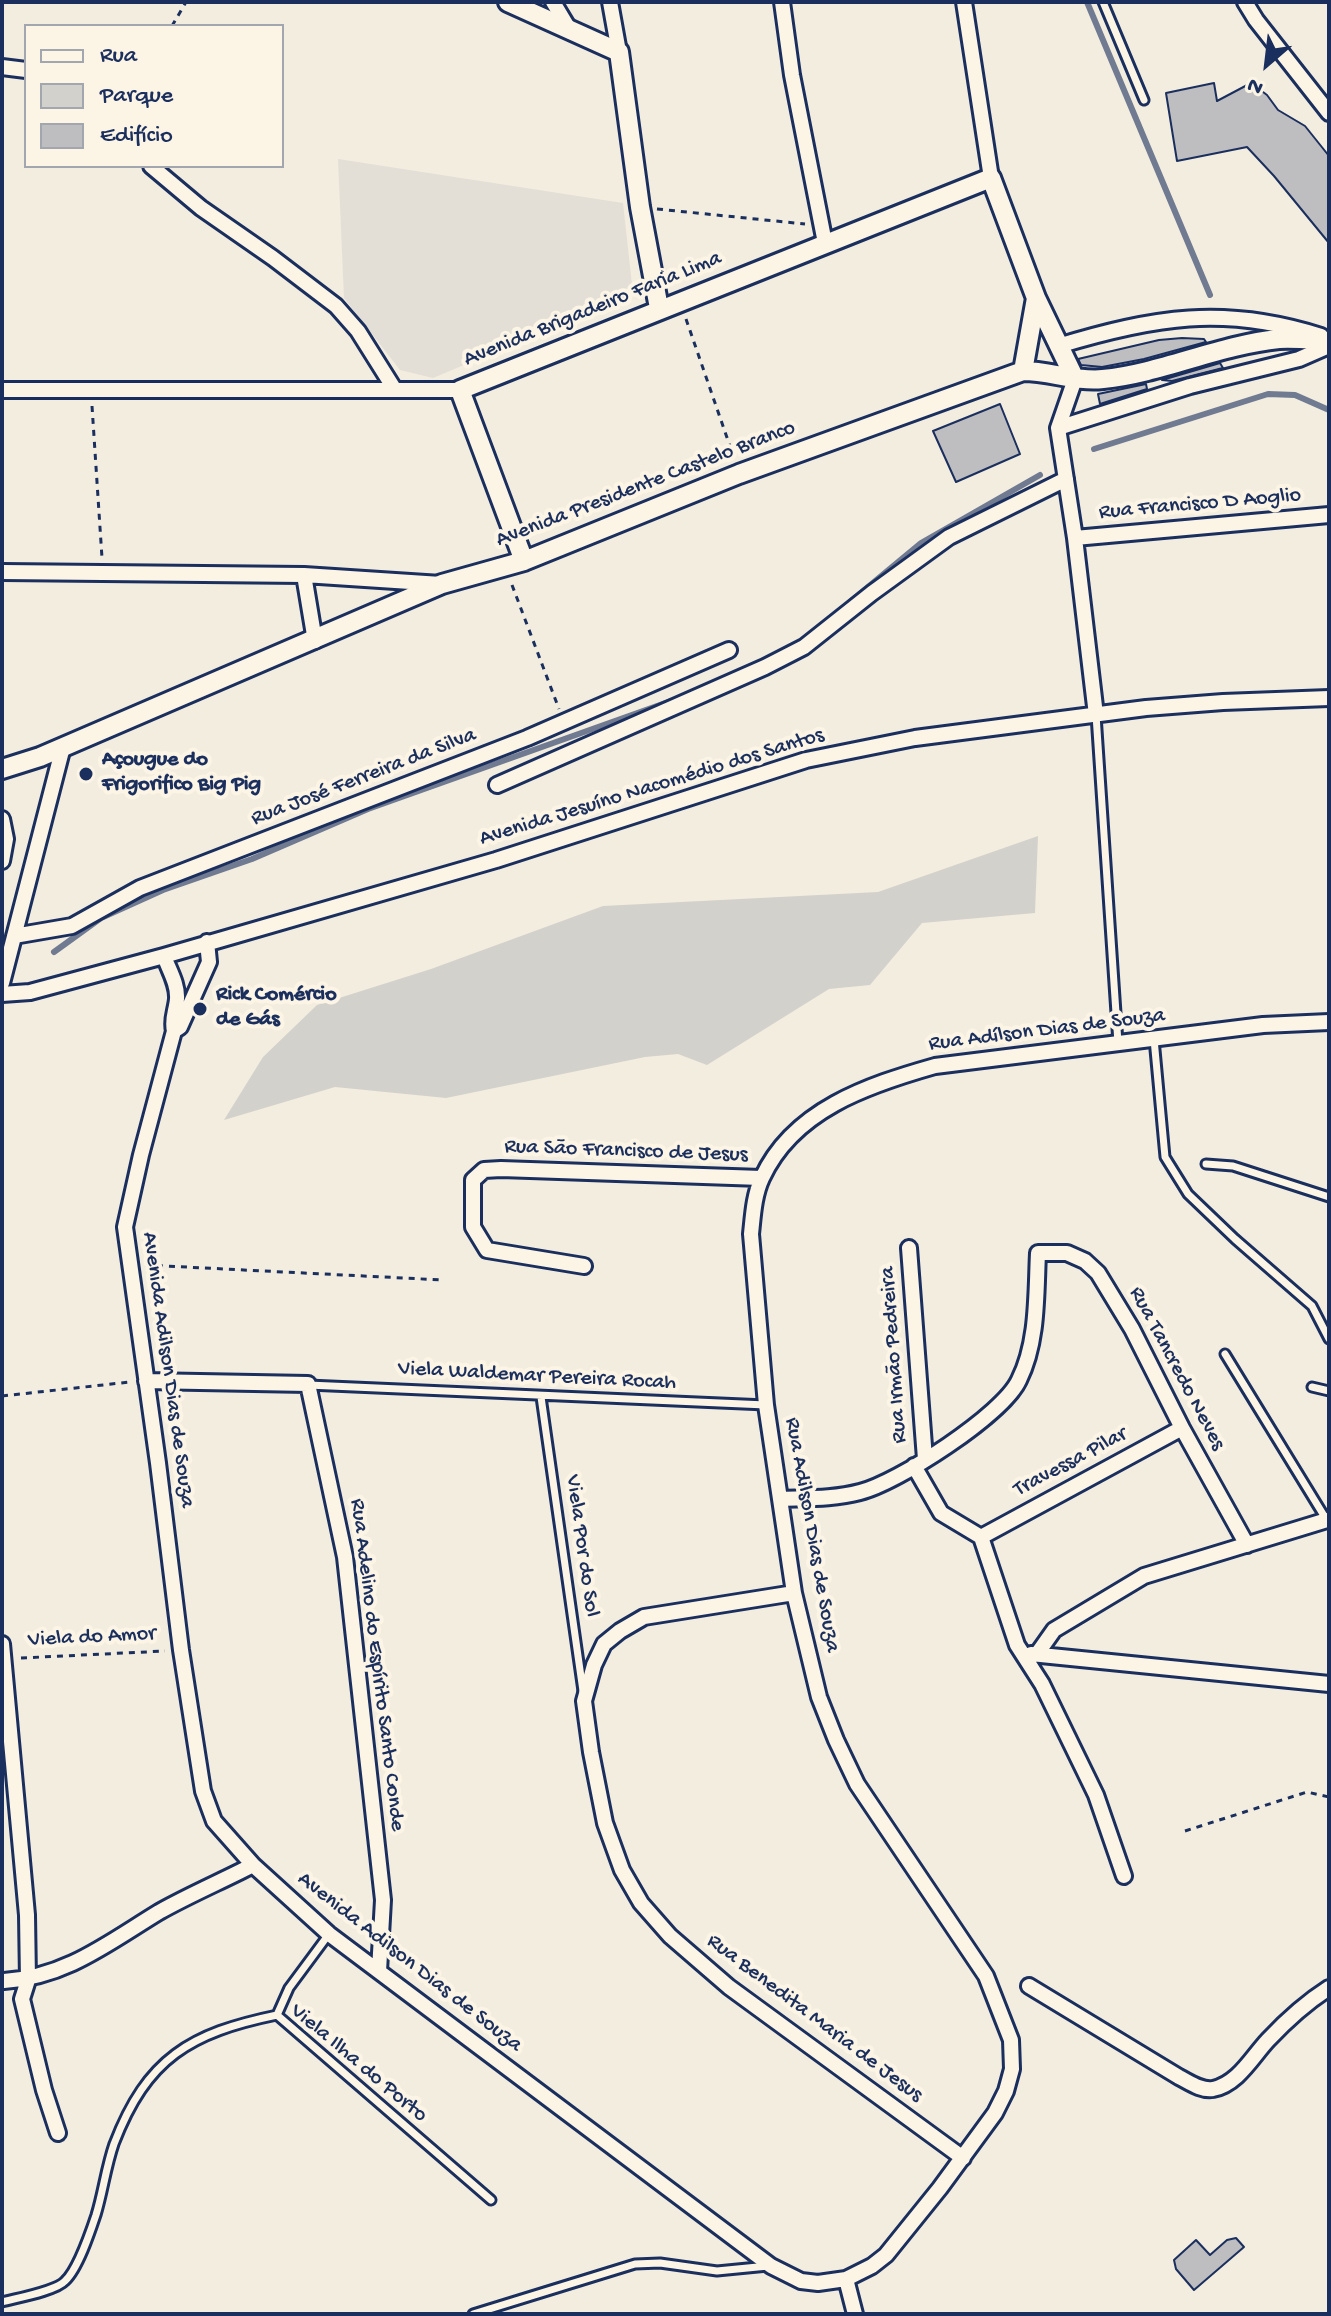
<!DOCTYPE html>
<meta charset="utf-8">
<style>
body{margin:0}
#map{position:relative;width:1331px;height:2316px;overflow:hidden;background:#f3ede0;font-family:"Gochi Hand",sans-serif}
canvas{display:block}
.frame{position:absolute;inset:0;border:4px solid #1b2f5e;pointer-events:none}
.legend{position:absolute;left:24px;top:24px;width:260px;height:144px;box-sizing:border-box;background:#fcf5e5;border:2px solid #a2a6af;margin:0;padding:10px 14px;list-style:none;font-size:24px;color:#1b2f5e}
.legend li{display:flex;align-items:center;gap:16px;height:40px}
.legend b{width:40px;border:2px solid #a2a6af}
.north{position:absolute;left:1227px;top:24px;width:80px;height:80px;-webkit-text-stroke:6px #fcf5e5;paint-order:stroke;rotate:208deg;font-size:22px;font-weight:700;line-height:32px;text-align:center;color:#1b2f5e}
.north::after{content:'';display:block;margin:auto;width:28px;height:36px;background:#1b2f5e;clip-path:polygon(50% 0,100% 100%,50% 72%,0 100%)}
</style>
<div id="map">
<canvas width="1331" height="2316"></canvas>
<div class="frame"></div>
<ul class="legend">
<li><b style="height:10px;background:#fcf5e5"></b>Rua</li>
<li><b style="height:22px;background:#d3d1cc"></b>Parque</li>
<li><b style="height:22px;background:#bebec0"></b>Edifício</li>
</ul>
<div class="north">N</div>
</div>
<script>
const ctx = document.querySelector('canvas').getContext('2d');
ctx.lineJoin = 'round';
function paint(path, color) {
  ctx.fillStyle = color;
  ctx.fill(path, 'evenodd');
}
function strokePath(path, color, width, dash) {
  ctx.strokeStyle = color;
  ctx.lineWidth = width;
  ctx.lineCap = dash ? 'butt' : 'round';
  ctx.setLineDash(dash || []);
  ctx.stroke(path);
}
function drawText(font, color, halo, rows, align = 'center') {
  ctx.font = font + ' "Gochi Hand",sans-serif';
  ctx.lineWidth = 8;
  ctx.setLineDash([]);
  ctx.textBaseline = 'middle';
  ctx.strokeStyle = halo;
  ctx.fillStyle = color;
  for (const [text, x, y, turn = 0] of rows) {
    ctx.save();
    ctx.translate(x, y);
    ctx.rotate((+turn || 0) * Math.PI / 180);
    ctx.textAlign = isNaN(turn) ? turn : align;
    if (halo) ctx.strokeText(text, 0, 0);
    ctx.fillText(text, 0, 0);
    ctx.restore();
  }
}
paint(new Path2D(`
 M338,159l285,44 10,91 -200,84 -33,-8 -56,-72z`), '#e3dfd6');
paint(new Path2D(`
 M1038,836l-3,77 -113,10 -52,62 -41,4 -122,76 -29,-11 -33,3 -199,41 -111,-11 -111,33 39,-63 54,-52 114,-36 172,-63 275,-14z`), '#d3d1cc');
strokePath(new Path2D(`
 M1087,2l123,293
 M1094,449l174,-55 27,1 34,15
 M851,601l70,-58 119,-68
 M54,952l47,-34 62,-28 89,-31 116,-50 303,-108`), '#707a91', 6);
const building = new Path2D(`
 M1214,83l3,18 34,-18 16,12 11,15 27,16 24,30v87l-55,-67 -27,-29 -70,14 -11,-68z
 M1182,338l22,1 2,3 -62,17 -42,8 -21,-2 -3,-6 81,-19z
 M1220,363l3,5 -51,13 -10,-1z
 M1146,384l1,5 -47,15 -2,-10z
 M1000,404l20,50 -64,28 -23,-51z
 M1236,2238l8,9 -50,43 -18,-21 -2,-9 22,-20 14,15 17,-15z`);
paint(building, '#bebec0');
strokePath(building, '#1b2f5e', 2);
const service = new Path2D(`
 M1103,2l41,98
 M1096,715l22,328
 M1154,1039l11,118 23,37 47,45 77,67 17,33
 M1206,1164l27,2 96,31
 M1225,1354l101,165
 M308,1385l458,20
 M1312,1387l17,4
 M541,1397l42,294
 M277,2015l12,-27 40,-54
 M2,2302c15,-4 54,-11 63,-21 13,-12 25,-48 31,-66 7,-23 10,-48 18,-71 33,-86 76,-111 163,-129l214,185
 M473,2314l162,-50 25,-1 57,8 51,-5`);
const minor = new Path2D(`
 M553,2l18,30
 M610,2l9,50
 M782,2l10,73 33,168
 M964,2l27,176
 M1245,2l11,18 73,93
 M2,67l24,3
 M151,166l50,42 72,50 63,48 22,25 37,59
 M1058,346c96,-29 166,-41 263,-10
 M1075,379l-17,49 17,110 21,177
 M2,390h458
 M1058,428l132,-42 109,-27 30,-13
 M1075,538l254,-23
 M2,572l302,3 137,9
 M304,575l11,66
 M497,785l268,-118 39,-20 68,-54 77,-56 117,-58
 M2,819l4,20 -4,22
 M14,936l58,-10 68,-38 387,-150 202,-88
 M207,942l2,20 -29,65 -6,4 -33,124 -16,72 33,236 23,187 22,141 11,30 39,44 76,69 442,332 30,15 17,2 28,-4 26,-13 14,-11 54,-67 55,-75 11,-22 6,-22 -1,-29 -25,-64 -129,-192 -21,-44 -17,-43 -25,-104 -28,-188 -15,-171c2,-19 3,-39 11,-56 31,-68 106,-93 173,-112l328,-41 66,-3
 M164,956c5,14 14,28 13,43 -1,12 -6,20 -3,32
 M2,983l61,-236
 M2,994l28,-2 134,-36 332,-96 310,-100 109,-22 231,-30 77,-6 106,-4
 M909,1248l16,211
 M584,1266l-97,-16 -14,-23v-47l11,-10 17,-1 260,9
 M146,1381l162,3 37,173 38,343 -4,71
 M914,1466l27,47 40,24 36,108 25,39 54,111 28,81
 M780,1499c26,-1 54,0 80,-7 37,-9 143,-77 159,-112 19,-38 17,-85 19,-127h29l18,8 13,12 34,56 50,99 65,117
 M981,1537l201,-109
 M794,1593l-150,24 -24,14 -16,13 -10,21 -10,36 7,51 14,71 17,47 19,33 29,33 59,51 234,171
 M2,1644l25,271 1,65 -6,19 22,91 14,43
 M1031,1654l298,30
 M1037,1654l17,-24 90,-54 183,-56
 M4,1981c62,-4 104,-38 155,-69 30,-17 63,-31 94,-47
 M1029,1986l150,91c10,5 22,14 34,12 25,-5 39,-32 55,-49 18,-19 39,-38 61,-52
 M846,2279l9,35`);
const tertiary = new Path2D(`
 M508,2l111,50 21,155 19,101
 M1023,371l13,-73
 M524,561l-64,-171 531,-212 45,120 39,81
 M2,769l38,-12 402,-173 82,-23 215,-87 284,-103c27,0 53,11 80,8 59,-6 116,-34 176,-40 17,-1 34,1 50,2`);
strokePath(service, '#1b2f5e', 13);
strokePath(minor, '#1b2f5e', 20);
strokePath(tertiary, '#1b2f5e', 24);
strokePath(new Path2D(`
 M172,26l14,-24
 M657,209l148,15
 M686,319l47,136
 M92,406l10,152
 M512,585l47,124
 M145,1265l298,15
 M2,1396l128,-14
 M21,1658l144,-7
 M1185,1831l122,-39 22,5`), '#1b2f5e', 3, [6, 6]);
strokePath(service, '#fcf5e5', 7);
strokePath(minor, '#fcf5e5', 14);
strokePath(tertiary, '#fcf5e5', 18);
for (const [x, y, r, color] of [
 [86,774,8,"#1b2f5e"],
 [200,1009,8,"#1b2f5e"]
]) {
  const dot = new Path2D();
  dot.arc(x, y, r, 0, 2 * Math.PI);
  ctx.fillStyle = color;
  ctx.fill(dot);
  strokePath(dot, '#fcf5e5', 3);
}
drawText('22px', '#1b2f5e', '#fcf5e5', [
 ["Avenida Brigadeiro Faria Lima",593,310,-22],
 ["Avenida Presidente Castelo Branco",646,485,-21],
 ["Rua Francisco D Aoglio",1200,505,-5],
 ["Rua José Ferreira da Silva",364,778,-21],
 ["Avenida Jesuíno Nacomédio dos Santos",652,788,-17],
 ["Rua Adílson Dias de Souza",1047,1031,-7],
 ["Rua São Francisco de Jesus",626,1152,2],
 ["Rua Irmão Pedreira",895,1355,-94],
 ["Rua Tancredo Neves",1176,1369,62],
 ["Avenida Adilson Dias de Souza",167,1370,82],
 ["Viela Waldemar Pereira Rocah",537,1377,3],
 ["Travessa Pilar",1071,1463,-28],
 ["Rua Adilson Dias de Souza",811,1535,80],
 ["Viela Por do Sol",581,1546,82],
 ["Viela do Amor",92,1638,-3],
 ["Rua Adelino do Espírito Santo Conde",376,1665,83],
 ["Avenida Adilson Dias de Souza",409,1963,38],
 ["Rua Benedita Maria de Jesus",814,2019,37],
 ["Viela Ilha do Porto",358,2064,40]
]);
drawText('bold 22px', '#1b2f5e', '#fcf5e5', [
 ["Açougue do",102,761],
 ["Frigorifico Big Pig",102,786],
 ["Rick Comércio",216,996],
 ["de Gás",216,1021]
], 'left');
</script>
